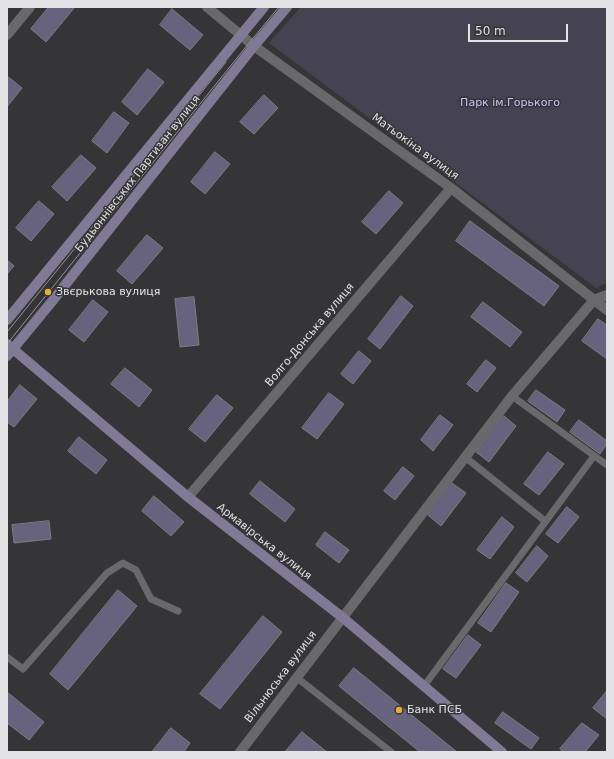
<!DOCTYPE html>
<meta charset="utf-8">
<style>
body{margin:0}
#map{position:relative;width:614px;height:759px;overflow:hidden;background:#353538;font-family:"DejaVu Sans",sans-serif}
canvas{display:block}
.frame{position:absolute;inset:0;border:8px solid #e3e2e4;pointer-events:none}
.scale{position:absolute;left:468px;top:24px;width:100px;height:18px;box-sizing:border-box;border:2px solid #e3e2e4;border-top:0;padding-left:5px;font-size:12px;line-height:14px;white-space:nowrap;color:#e3e2e4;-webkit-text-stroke:3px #353538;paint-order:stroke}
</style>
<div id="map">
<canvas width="614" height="759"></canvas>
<div class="frame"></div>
<div class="scale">50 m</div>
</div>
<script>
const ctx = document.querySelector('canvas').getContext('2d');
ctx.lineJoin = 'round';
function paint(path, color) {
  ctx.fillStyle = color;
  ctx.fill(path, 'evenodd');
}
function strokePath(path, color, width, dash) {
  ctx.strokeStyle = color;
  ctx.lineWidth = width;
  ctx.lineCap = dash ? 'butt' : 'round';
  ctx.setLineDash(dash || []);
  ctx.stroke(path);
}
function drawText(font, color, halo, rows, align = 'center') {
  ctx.font = font + ' "DejaVu Sans",sans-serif';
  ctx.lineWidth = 3;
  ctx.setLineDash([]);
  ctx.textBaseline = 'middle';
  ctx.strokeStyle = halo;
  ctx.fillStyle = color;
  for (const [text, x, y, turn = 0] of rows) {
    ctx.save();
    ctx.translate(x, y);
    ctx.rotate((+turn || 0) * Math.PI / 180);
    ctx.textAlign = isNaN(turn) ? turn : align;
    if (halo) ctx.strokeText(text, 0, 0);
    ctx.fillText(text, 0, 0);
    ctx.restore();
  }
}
paint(new Path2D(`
 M301,7h306v276l-11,5 -327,-245z`), '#454252');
const building = new Path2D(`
 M49,7h26l-29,35 -15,-13z
 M172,9l31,26 -13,15 -30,-25z
 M148,69l16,13 -27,33 -15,-13z
 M7,76l15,12 -15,19z
 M264,95l14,13 -24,26 -14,-12z
 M114,112l15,11 -22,30 -15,-12z
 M215,152l15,12 -25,30 -14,-12z
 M81,155l15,13 -29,33 -15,-14z
 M389,191l14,12 -27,31 -14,-12z
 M39,201l15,13 -23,27 -15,-13z
 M470,221l89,65 -15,20 -88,-65z
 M147,235l16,13 -31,36 -15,-13z
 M7,260l7,6 -7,8z
 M401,296l12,10 -33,43 -12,-10z
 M194,297l5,48 -19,2 -5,-48z
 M93,300l15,12 -24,30 -15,-12z
 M483,302l39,30 -12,15 -39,-30z
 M598,319l9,6v34l-25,-18z
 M359,351l12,10 -18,23 -12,-10z
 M486,360l10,8 -19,24 -10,-8z
 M125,368l27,22 -13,17 -28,-23z
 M20,385l17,14 -23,28 -7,-5v-20z
 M536,390l29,20 -8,12 -29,-21z
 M329,393l15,11 -27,35 -15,-11z
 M217,395l16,13 -28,34 -16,-13z
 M440,415l13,10 -20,26 -12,-11z
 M504,416l12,10 -27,36 -13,-10z
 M579,420l28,21v3l-7,10 -30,-22z
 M79,437l28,23 -11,14 -28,-23z
 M548,452l16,12 -25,31 -15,-11z
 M403,467l11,9 -19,24 -11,-9z
 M260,481l35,28 -10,13 -35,-28z
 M452,483l14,10 -25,33 -13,-11z
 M154,496l30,26 -13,14 -29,-25z
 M567,507l12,10 -21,26 -12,-9z
 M502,517l12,10 -24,32 -13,-9z
 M49,521l2,18 -37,4 -2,-18z
 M325,532l24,18 -10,13 -23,-18z
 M537,546l11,10 -21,26 -11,-9z
 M506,583l13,9 -28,40 -13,-9z
 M118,590l19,16 -69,84 -18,-16z
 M263,616l19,16 -62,77 -20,-15z
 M468,635l13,10 -25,33 -13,-9z
 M354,668l103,84h-37l-81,-66z
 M607,691v28l-14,-11z
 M7,692l37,30 -15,18 -22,-17z
 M503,712l36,26 -8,11 -36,-26z
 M582,723l17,12 -14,17h-21l-4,-3z
 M171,728l19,15 -6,9h-32z
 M302,732l25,20 -41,-1z`);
paint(building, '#67627d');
strokePath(building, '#7d7c7f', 1);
strokePath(new Path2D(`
 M512,396l95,69
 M465,457l80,64
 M7,657l16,12 84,-96 16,-10 13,7 15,29 27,12
 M296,677l95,75
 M424,686l170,-230`), '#69696c', 7);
strokePath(new Path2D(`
 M207,7l47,39 197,142 156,122
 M7,35l23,-28
 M188,497l263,-309
 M240,752l272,-356 82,-96 13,-5`), '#69696c', 10);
strokePath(new Path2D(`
 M7,320l257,-313
 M7,344l181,153 154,120 160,135
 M7,356l47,-57 200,-253 33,-39`), '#807a96', 10);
strokePath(new Path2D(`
 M7,332l219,-270
 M7,344l242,-301 30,-36`), '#949496', 1);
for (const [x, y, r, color] of [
 [48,292,4,"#e3ae34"],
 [399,710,4,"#e3ae34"]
]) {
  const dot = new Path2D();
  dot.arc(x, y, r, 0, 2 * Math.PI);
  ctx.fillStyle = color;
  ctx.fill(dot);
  strokePath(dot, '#353538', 1.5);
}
drawText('11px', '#cdc3f7', '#353538', [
 ["Парк iм.Горького",510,103]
]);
drawText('11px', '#e3e2e4', '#353538', [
 ["Матьокіна вулиця",415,147,36],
 ["Будьоннівських Партизан вулиця",138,174,-52],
 ["Волго-Донська вулиця",310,335,-50],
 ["Армавірська вулиця",264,542,38],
 ["Вільнюська вулиця",281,677,-53]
]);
drawText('11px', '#e3e2e4', '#353538', [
 ["Звєрькова вулиця",56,292],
 ["Банк ПСБ",407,710]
], 'left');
</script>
